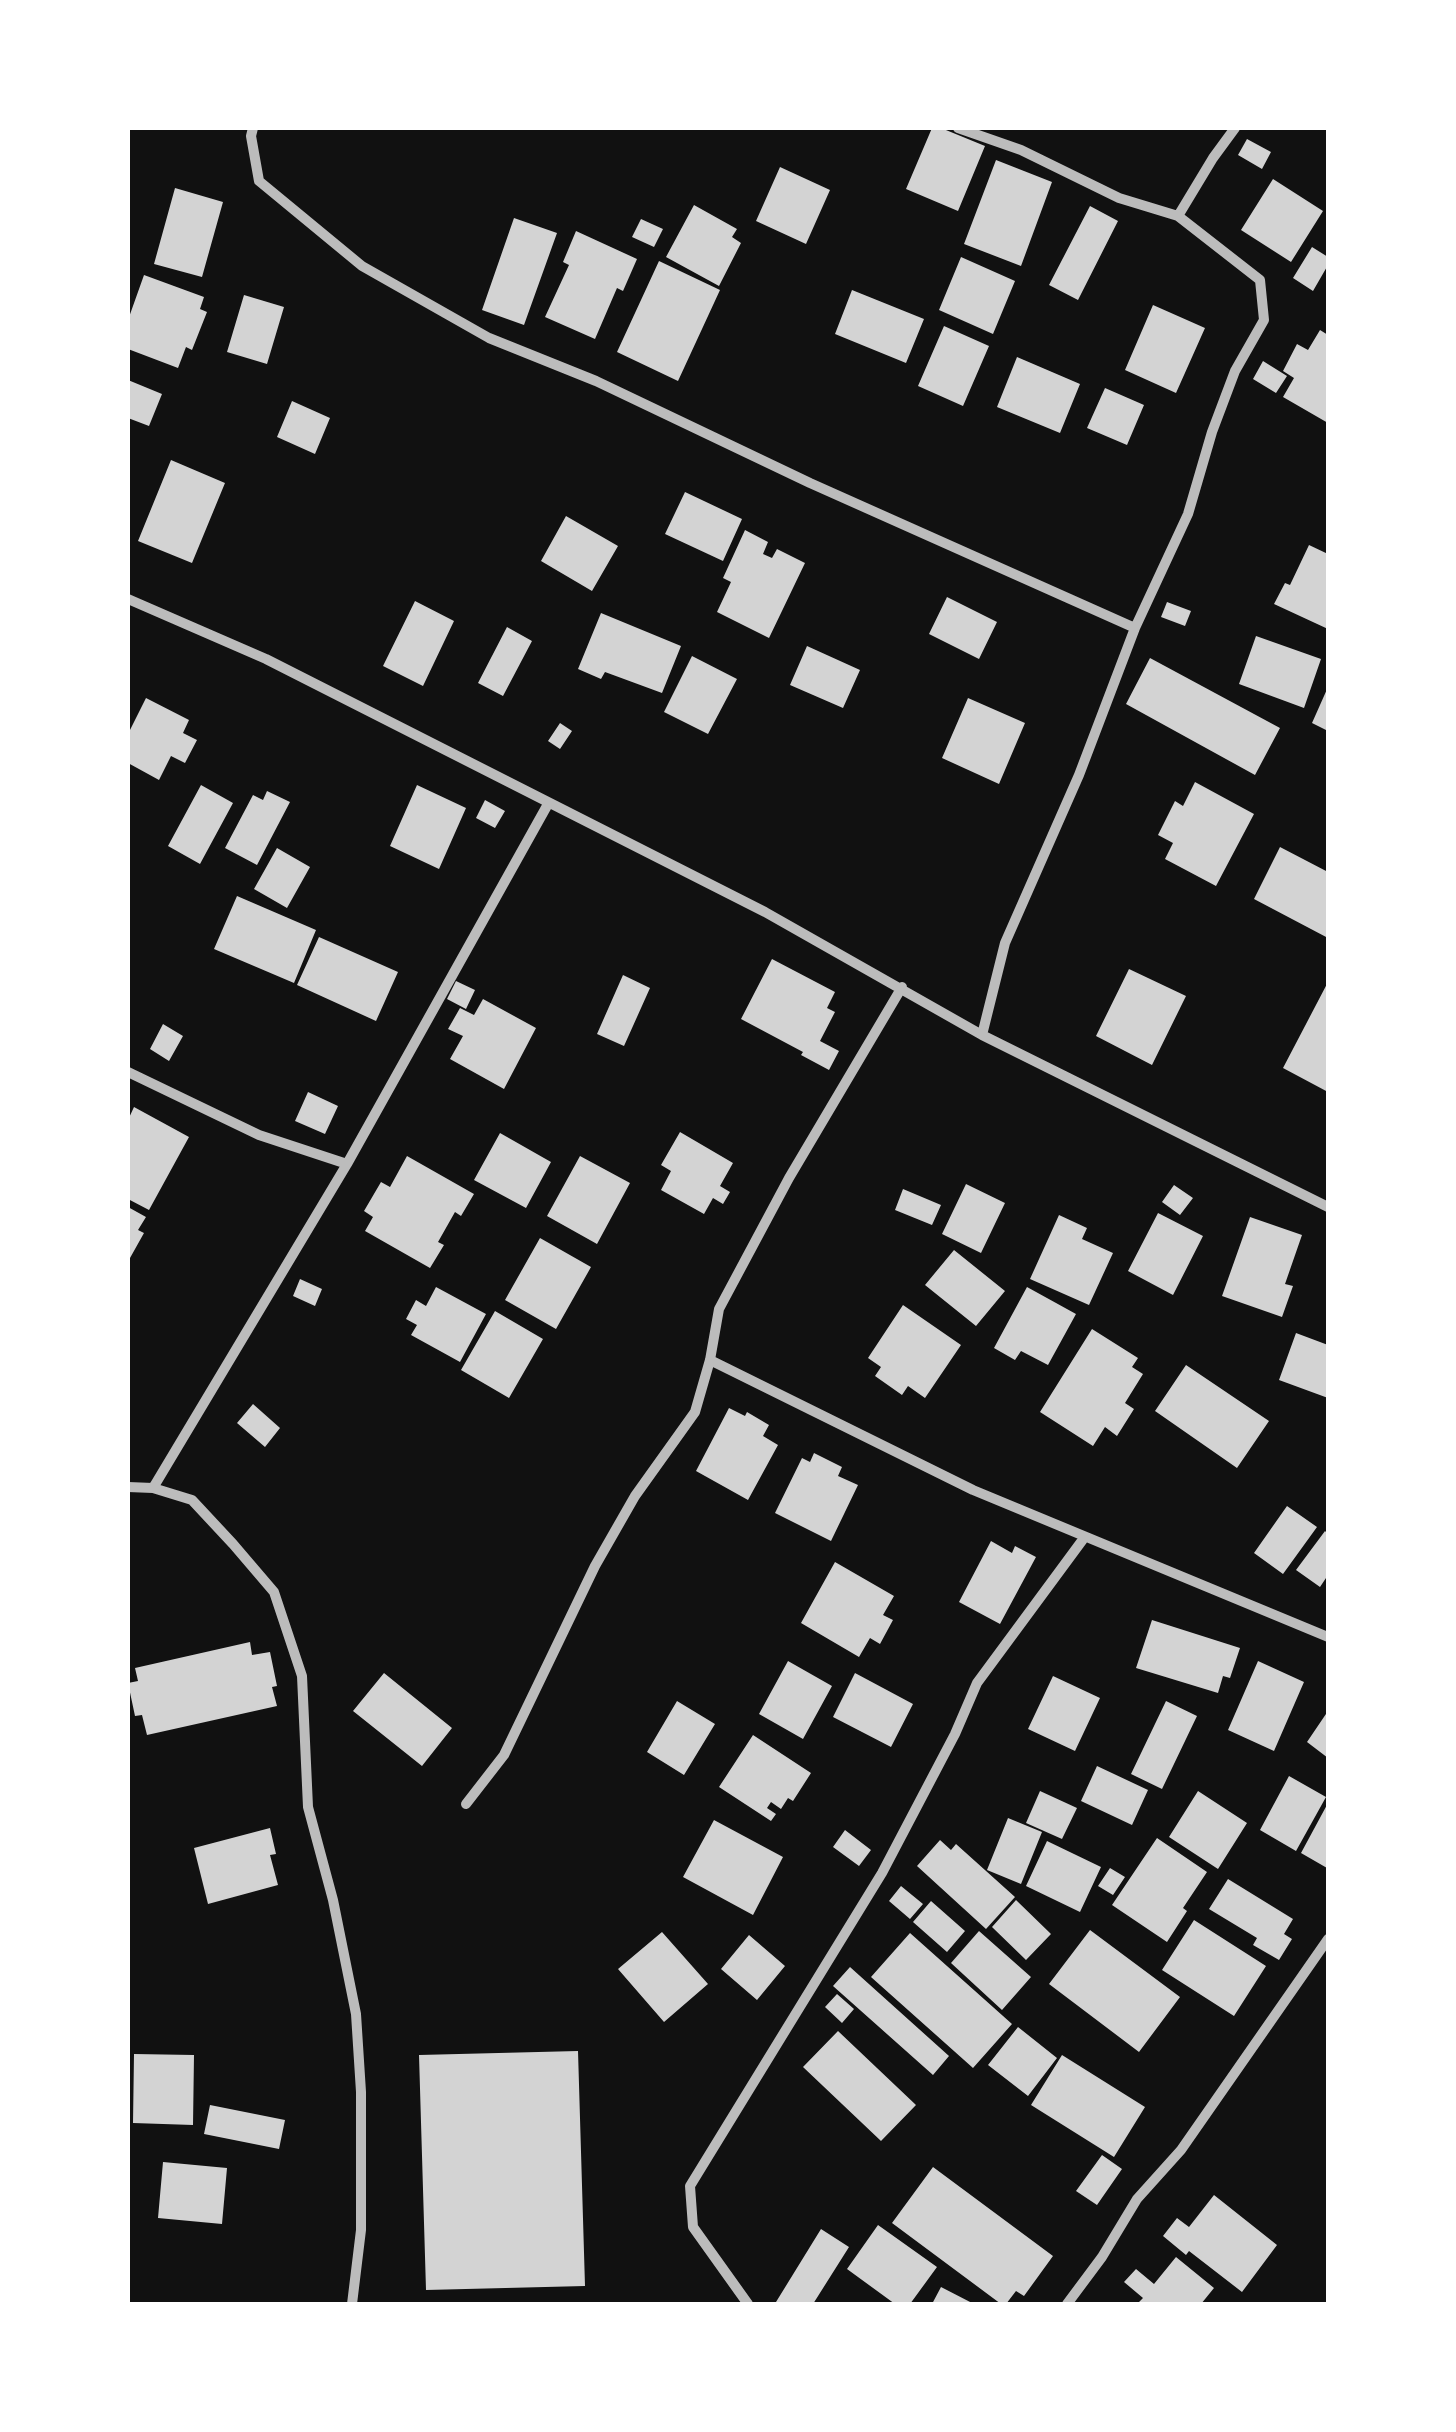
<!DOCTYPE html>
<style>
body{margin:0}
#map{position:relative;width:1456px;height:2432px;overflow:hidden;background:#111;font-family:Lora,serif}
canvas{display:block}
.frame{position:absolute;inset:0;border:130px solid #fff;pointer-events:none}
</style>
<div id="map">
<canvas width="1456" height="2432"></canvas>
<div class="frame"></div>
</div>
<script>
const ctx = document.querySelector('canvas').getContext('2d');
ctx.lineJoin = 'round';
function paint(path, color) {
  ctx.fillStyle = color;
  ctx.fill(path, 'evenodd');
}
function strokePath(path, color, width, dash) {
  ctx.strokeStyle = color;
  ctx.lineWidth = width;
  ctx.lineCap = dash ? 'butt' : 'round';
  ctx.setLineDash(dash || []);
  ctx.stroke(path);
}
paint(new Path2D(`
 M932,128h9l44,18 -27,65 -52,-22z
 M1247,139l24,13 -9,17 -24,-14z
 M996,160l56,22 -31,84 -57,-22z
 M780,167l50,23 -24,54 -50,-23z
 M1273,179l50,32 -32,51 -50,-32z
 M175,188l48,14 -21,75 -48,-13z
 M694,205l43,24 -5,8 9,6 -22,43 -53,-29z
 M1090,206l28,15 -40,79 -29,-15z
 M514,218l43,15 -33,92 -42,-15z
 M641,219l22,10 -9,18 -22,-10z
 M576,231l61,28 -14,32 -6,-3 -22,51 -50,-22 24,-52 -6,-3z
 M1312,247l16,10v8l-15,26 -20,-13z
 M961,257l54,24 -22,53 -54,-24z
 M659,261l61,29 -42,91 -61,-29z
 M144,275l60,22 -4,12 7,3 -15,38 -6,-3 -8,21 -50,-19v-29z
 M852,290l72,29 -18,44 -71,-29z
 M244,295l40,12 -17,57 -40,-12z
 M1153,305l52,23 -29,65 -51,-23z
 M944,326l45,20 -26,60 -45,-20z
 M1320,330l8,5v88l-45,-26 11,-19 -11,-7 14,-27 11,6z
 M1017,357l63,27 -20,49 -63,-26z
 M1263,361l24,15 -11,17 -23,-14z
 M128,380l34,14 -13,32 -21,-8z
 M1105,388l39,17 -17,40 -40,-17z
 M292,401l38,17 -15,36 -38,-17z
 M171,460l54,23 -33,80 -54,-22z
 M685,492l57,27 -19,42 -58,-27z
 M566,516l52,30 -26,45 -51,-30z
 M745,530l23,12 -5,12 9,4 5,-9 28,14 -36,75 -52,-26 14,-30 -8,-4z
 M1309,545l19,9v75l-54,-25 11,-21 5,2z
 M947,597l50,25 -18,37 -50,-25z
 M415,601l39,20 -31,65 -40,-20z
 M1167,602l24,9 -6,15 -24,-9z
 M601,613l80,33 -19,47 -57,-21 -4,7 -23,-10z
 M507,627l25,14 -29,55 -25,-13z
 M1256,636l65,23 -17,49 -65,-24z
 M807,646l53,24 -17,38 -53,-23z
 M692,656l45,23 -29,55 -44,-22z
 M1150,658l130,70 -25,47 -129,-71z
 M1328,687v44l-16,-8z
 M146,698l43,22 -6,13 14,7 -12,23 -14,-7 -12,24 -31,-17v-29z
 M968,698l57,25 -26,61 -57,-26z
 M560,723l12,8 -12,18 -12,-8z
 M1195,782l59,32 -38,72 -51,-27 8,-16 -15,-8 17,-34 8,5z
 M201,785l32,18 -33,61 -32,-18z
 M417,785l49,23 -27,61 -49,-23z
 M267,791l23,11 -33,63 -32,-17 28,-53 10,5z
 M485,800l20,11 -10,17 -19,-10z
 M1280,847l48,25v66l-74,-39z
 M277,848l33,19 -23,41 -33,-19z
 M237,896l79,34 -22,53 -80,-34z
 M319,937l79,35 -22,49 -79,-36z
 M772,959l63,33 -8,16 8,4 -15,29 19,10 -10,19 -28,-15 2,-3 -62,-33z
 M1129,969l57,27 -34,69 -56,-29z
 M623,975l27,13 -26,58 -27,-12z
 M456,981l19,9 -9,19 -19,-10z
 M1328,982v110l-45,-24z
 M483,999l53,29 -32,61 -54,-30 13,-23 -15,-7 12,-21 14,7z
 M163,1024l20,12 -14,25 -19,-12z
 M308,1092l30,14 -13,28 -30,-13z
 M134,1107l55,30 -40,73 -21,-11v-79z
 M680,1132l53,31 -13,23 10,6 -7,12 -10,-6 -9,16 -43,-24 10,-19 -10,-6z
 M500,1133l51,29 -25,46 -52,-28z
 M407,1156l67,38 -13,22 -6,-4 -17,30 6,3 -14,23 -65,-37 8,-14 -9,-6 17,-29 9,5z
 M580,1156l50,27 -33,61 -50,-28z
 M966,1184l39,19 -24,50 -39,-19z
 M1174,1185l19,13 -13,17 -18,-13z
 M903,1189l38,16 -9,20 -37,-15z
 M128,1207l18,10 -8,13 6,3 -14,25z
 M1158,1213l45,23 -30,59 -45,-24z
 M1059,1215l28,13 -5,11 31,14 -24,52 -59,-26z
 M1250,1217l52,18 -17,49 8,2 -11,31 -60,-21z
 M540,1238l51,29 -35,62 -51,-29z
 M954,1250l51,41 -29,35 -51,-41z
 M300,1279l22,10 -7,17 -22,-10z
 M436,1287l50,27 -26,48 -49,-27 6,-10 -11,-6 10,-19 10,6z
 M1027,1287l49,27 -28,51 -27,-14 -6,9 -21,-12z
 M903,1305l58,40 -36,53 -17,-12 -6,9 -27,-19 6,-9 -13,-9z
 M495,1311l48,28 -34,59 -48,-28z
 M1092,1329l46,29 -6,9 11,7 -18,29 9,6 -17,27 -12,-9 -12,19 -53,-34z
 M1296,1333l32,12v53l-49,-18z
 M1186,1365l83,56 -32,47 -82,-57z
 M253,1404l27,24 -15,19 -28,-24z
 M729,1408l16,8 2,-4 22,13 -6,11 15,9 -30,55 -52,-29z
 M814,1453l28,14 -4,9 20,9 -27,56 -56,-28 27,-55 8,4z
 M1287,1506l30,21 -34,47 -29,-21z
 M1325,1531l3,3v41l-8,12 -24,-17z
 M991,1541l21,12 3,-7 21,11 -36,67 -41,-22z
 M835,1562l59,34 -11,19 10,5 -13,24 -10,-6 -11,19 -58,-34z
 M1152,1620l88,28 -10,30 -7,-2 -5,17 -82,-25z
 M250,1642l2,13 18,-3 7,34 -5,1 5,19 -130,29 -5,-20 -7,1 -7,-33 10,-2 -3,-13z
 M788,1661l44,25 -29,53 -44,-25z
 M1258,1661l46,21 -30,69 -46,-21z
 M384,1673l68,55 -30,38 -69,-55z
 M855,1673l58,31 -22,43 -58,-30z
 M1053,1676l47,22 -25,53 -47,-22z
 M677,1701l38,23 -31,51 -37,-23z
 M1166,1701l31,15 -35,73 -31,-15z
 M1328,1711v47l-21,-16z
 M753,1735l58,38 -18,28 -5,-3 -7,11 -10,-7 -4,6 9,6 -5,7 -52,-34z
 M1097,1766l51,24 -16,35 -51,-24z
 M1289,1776l37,21 -30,54 -36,-21z
 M1040,1791l37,17 -15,31 -36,-16z
 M1198,1791l49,32 -29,46 -49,-32z
 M1328,1803v62l-1,3 -26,-15z
 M1008,1818l34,14 -21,52 -34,-14z
 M714,1820l69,37 -30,58 -70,-38z
 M270,1828l6,26 -6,1 8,30 -70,19 -14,-56z
 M845,1830l26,20 -12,16 -26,-19z
 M1157,1838l50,34 -24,36 4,3 -20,31 -55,-37z
 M940,1840l11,10 5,-6 59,53 -29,32 -69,-63z
 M1047,1841l54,26 -21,45 -54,-26z
 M1110,1868l15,9 -12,18 -15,-9z
 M1228,1879l65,40 -9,15 8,5 -13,21 -26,-15 4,-7 -48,-29z
 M901,1886l22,18 -13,15 -21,-18z
 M1016,1900l35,34 -25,26 -34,-33z
 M931,1901l34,30 -18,21 -34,-30z
 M1194,1920l72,46 -32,50 -72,-46z
 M1090,1930l90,67 -41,55 -90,-68z
 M979,1931l52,46 -29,33 -51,-47z
 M662,1932l46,52 -44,38 -46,-53z
 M910,1933l102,91 -39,44 -102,-91z
 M749,1935l36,31 -28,34 -36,-31z
 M850,1967l99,89 -16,19 -100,-89z
 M837,1994l17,15 -12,14 -17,-16z
 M1018,2027l39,31 -29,38 -40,-31z
 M838,2031l78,74 -35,36 -78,-74z
 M578,2051l7,235 -159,4 -7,-235z
 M134,2054l60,1 -1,70 -60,-2z
 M1062,2055l83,52 -31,50 -83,-52z
 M210,2105l75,15 -6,29 -75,-15z
 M1102,2155l20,14 -25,36 -21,-14z
 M163,2162l64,6 -5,56 -64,-6z
 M933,2167l120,89 -29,40 -8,-5 -10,13h-5l-109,-81z
 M1214,2195l63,50 -35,47 -53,-41 -3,4 -23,-19 14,-18 12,9z
 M878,2225l59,42 -27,37h-15l-48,-35z
 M821,2229l28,18 -36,57h-33l-4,-2z
 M1176,2257l38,31 -13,16h-64l6,-6 -19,-16 12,-13 18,15z
 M941,2287l33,17h-42z`), '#d3d3d3');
strokePath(new Path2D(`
 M253,128l-2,8 8,45 103,85 127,72 107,43 214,102 325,145
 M958,128l63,22 98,48 59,18 82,64 4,40 -29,51 -23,61 -24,82 -53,114 -56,147 -74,168 -23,92
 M1178,216l35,-58 22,-30
 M128,599l138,60 499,253 217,123 346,172
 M128,1072l131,63 88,29
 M710,1360l263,130 355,147
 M128,1487l25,1 39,12 41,44 41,48 28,84 6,131 25,93 23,114 5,78v138l-9,74
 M153,1488l194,-324 201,-360
 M466,1804l38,-49 91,-189 40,-70 60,-84 15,-52 9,-51 70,-131 113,-191
 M748,2304l-55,-77 -3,-41 192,-313 73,-139 22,-51 107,-145
 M1067,2304l35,-47 35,-58 44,-49 147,-211`), '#bcbcbc', 10);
</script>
